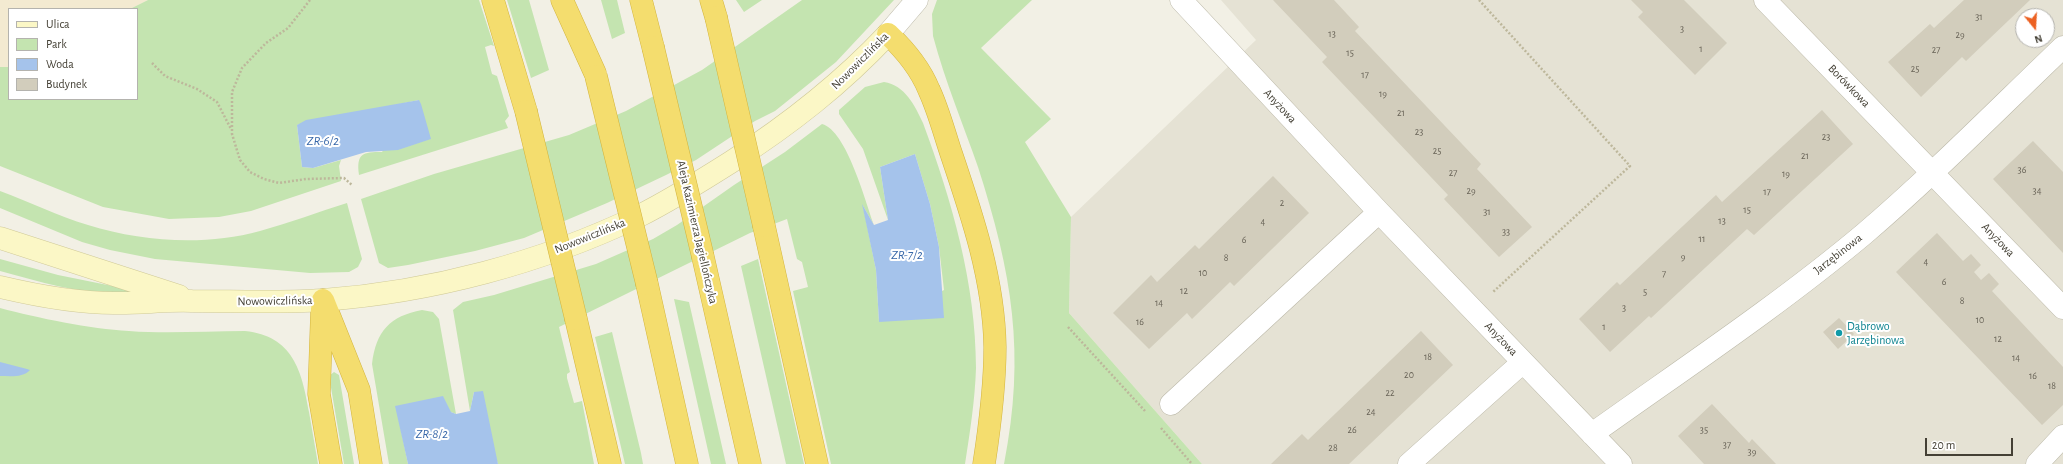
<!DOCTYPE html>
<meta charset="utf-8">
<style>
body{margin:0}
#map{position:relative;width:2063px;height:464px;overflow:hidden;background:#f2f0e5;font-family:"Alegreya Sans",sans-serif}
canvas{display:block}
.legend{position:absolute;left:8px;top:8px;width:130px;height:92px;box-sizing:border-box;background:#fff;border:1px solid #b4b3ae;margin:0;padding:5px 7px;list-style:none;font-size:12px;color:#444035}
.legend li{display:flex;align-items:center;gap:8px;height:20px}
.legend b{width:20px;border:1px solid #b4b3ae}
.north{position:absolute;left:2015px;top:8px;width:40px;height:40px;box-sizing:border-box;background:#fff;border:1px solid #b4b3ae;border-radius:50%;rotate:162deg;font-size:11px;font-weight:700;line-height:16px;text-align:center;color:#444035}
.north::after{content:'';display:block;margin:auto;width:14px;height:18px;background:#ec6122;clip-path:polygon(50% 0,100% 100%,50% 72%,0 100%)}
.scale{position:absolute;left:1925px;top:438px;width:88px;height:18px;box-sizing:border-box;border:2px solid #444035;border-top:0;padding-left:5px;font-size:12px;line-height:14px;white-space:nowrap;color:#444035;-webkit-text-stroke:3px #fff;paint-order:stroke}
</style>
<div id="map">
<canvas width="2063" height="464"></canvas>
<ul class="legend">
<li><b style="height:5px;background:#fbf7c6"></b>Ulica</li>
<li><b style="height:11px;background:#c4e4b0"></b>Park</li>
<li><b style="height:11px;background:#a5c3eb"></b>Woda</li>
<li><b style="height:11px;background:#d2cdbc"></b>Budynek</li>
</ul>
<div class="north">N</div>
<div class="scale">20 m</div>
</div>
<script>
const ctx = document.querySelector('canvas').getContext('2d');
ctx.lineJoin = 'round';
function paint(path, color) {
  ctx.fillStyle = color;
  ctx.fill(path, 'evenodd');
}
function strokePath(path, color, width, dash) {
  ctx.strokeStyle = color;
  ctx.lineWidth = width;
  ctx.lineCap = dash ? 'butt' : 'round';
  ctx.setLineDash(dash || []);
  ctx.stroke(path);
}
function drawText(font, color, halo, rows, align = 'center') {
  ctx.font = font + ' "Alegreya Sans",sans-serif';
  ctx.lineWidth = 4;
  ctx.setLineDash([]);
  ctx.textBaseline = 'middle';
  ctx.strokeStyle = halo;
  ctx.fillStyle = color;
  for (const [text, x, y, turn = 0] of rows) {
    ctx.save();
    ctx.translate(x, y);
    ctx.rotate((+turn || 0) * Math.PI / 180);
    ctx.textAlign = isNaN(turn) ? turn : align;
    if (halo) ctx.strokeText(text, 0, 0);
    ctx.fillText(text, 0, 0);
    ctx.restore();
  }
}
paint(new Path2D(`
 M1221,0h842v464h-861l-133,-151 2,-96 185,-177zM2023,16h24v24h-24z`), '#e5e2d4');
paint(new Path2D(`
 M0,0h148l-18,9h-121v58h-9z`), '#f3ead1');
paint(new Path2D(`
 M148,0h331l15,46 -3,-1 -6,2 7,27 5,2 12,40 -4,5 3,7 -149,47c-3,-22 4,-23 23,-23l37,-52 -122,25 5,42 11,1 28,-8 -2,6 2,15 -90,30 -32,6 -50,2 -66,-12 -103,-41v-99h9v32h128v-90h-7z
 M507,0h22l20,70 -18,8z
 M601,0h16l8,33 -13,6z
 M736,0h26l-18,12z
 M802,0h92l-58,62 -61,49 -20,10 -59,39 -30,15 -59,28 -83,35 -49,13 -67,14 -20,3 -9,-5 -18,-64 73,-25 135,-39 57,-24 76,-41z
 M937,0h95l-51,48 70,71 -26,23 46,75 -2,96 133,151h-198c22,-111 8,-191 -26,-297 -15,-43 -33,-86 -45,-131l-1,-22z
 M884,82c21,3 31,24 39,41 29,78 53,161 53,245 -1,32 -6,64 -11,96h-134l-38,-173 15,-4 -6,-25 -5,-3 -10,-40 -37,14 -191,94 11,45 -3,2v4l7,25 8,-2 12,63h-96l-24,-72 -4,19 -17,-101 10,-8 31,-7 102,-31 57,-25 24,-14 57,-40 51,-33 37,-28c25,7 43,77 52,101l-11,-19 13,64 3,52 65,-32 -5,-43 -9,-43 -15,-50 -35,13 8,53 -25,-71 -24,-35v-4l26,-23z
 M0,191c30,11 58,25 88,34 55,17 117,21 172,6 29,-8 58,-19 87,-28l15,56 -4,8 -9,5 -39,1 -155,-14 -45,-9 -28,-8 -82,-34z
 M0,259l58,16 99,20c-12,0 -25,1 -37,0 -40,-2 -81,-13 -120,-24z
 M758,259l46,205h-18l-45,-198z
 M674,299l15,3 37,162h-15z
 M0,308c38,10 90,21 129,23 39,3 77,0 116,0 48,5 57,40 64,81 3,17 6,35 9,52h-318z
 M422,310l11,2 6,7 17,95 -5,-2 -55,-6 12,58h-19l-17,-100c4,-33 18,-48 50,-54z
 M612,332l29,121 2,11h-18l-30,-127z
 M334,372l5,3 15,89h-10l-15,-88z`), '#c4e4b0');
paint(new Path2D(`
 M419,100l2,4 10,35 -33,11 -32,2 -53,16 -11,-1 -5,-42 9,-5z
 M915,154l15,50 9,43 5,71 -65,4 -3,-52 -14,-66 12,21 14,-5 -8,-53z
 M0,362l27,7 3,1c-7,8 -20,6 -30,6z
 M483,391l15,73h-90l-13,-58 48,-10 8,16 5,2 14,-3 4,-19z`), '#a5c3eb');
paint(new Path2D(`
 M1273,0h61l25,27 -4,4 126,133 -4,5 55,58 -33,30 -55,-58 4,-4 -126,-133 5,-5z
 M1631,0h53l43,43 -32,32 -57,-58 5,-5z
 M1964,0h66l-64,61 -4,-4 -41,40 -33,-35 42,-38 4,4z
 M1822,110l31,34 -99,91 -7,-6 -96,89 -2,-2 -39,36 -31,-33 38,-37 3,3 96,-90 6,7z
 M2033,141l30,31v81l-70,-74z
 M1273,176l36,37 -75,73 -4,-4 -38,37 -5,-6 -38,36 -36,-36 38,-38 6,7 38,-37 4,4z
 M1937,233l26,28 8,-7 10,11 -7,7 7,8 8,-7 10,11 -7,7 71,76v38l-21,20 -146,-153z
 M1839,318l15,16 -16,15 -15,-17z
 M1421,331l32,34 -104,99h-78l31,-30 6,6z
 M1712,404l37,39 3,-4 24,25h-72l-26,-28z`), '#d2cdbc');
const minor = new Path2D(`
 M1181,0l198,212 242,252
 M1765,0l298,308
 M1171,404l208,-192
 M1592,434c91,-65 186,-128 272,-200 69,-59 133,-124 199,-187
 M1409,464l114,-102
 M2037,464l26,-28`);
const tertiary = new Path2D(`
 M888,34l29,-34`);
const secondary = new Path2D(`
 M0,238l179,58
 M0,287c38,9 80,17 120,16 24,0 48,-3 72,-2 44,0 87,2 131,-1 108,-8 218,-37 316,-84 32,-16 62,-35 92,-54 59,-38 109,-77 157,-128`);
const motorway = new Path2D(`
 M493,0l33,111
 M562,0l33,73
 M641,0l12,47
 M711,0l5,17
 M888,34c17,16 32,34 41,56 9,19 15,42 22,63 21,62 43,127 44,194 0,39 -5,78 -11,117
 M764,226l53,238
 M703,257l47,207
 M647,284l40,180
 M323,300l36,90 12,74
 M322,309l-3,85 12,70
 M576,319l34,145`);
strokePath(minor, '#bcb9a9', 23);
strokePath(tertiary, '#bcb9a9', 23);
strokePath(secondary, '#cfc997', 23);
strokePath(motorway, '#d3b43e', 23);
strokePath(new Path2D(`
 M310,0l-22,28 -22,15 -24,25 -10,24v42l8,26 10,12 14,7 15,4 27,-4 38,-1 8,7
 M1479,0l151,166 -137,126
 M152,63l13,13 32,13 20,13 14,27
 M1068,327l77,84
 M1161,428l31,36`), '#bdb79b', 2.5, [2, 2]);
strokePath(minor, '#fff', 22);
strokePath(tertiary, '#fff', 22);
strokePath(secondary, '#fbf7c6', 22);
strokePath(motorway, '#f4dd6e', 22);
const motorwayBridge = new Path2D(`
 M716,17l48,209
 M653,47l50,210
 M596,76l51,208
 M526,111l50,208`);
strokePath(motorwayBridge, '#d3b43e', 23, []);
strokePath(motorwayBridge, '#f4dd6e', 22);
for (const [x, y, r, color] of [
 [1839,333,4,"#0f9aa8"]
]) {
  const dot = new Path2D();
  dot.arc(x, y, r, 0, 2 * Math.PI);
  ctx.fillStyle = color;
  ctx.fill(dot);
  strokePath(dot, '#fff', 1.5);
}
drawText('10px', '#686357', null, [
 ["31",1979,17],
 ["3",1682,29],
 ["13",1332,34],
 ["29",1960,35],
 ["1",1701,49],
 ["27",1936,50],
 ["15",1350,53],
 ["25",1915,69],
 ["17",1365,75],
 ["19",1383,94],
 ["21",1401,113],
 ["23",1419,132],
 ["23",1826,137],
 ["25",1437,151],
 ["21",1805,156],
 ["36",2022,170],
 ["27",1453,173],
 ["19",1786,174],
 ["29",1471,191],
 ["34",2037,191],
 ["17",1767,192],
 ["2",1282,203],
 ["15",1747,210],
 ["31",1487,212],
 ["13",1722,221],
 ["4",1263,222],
 ["33",1506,232],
 ["11",1702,239],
 ["6",1244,240],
 ["9",1683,257],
 ["8",1226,258],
 ["4",1926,262],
 ["10",1203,273],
 ["7",1664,274],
 ["6",1944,282],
 ["12",1184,291],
 ["5",1645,292],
 ["8",1962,301],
 ["14",1159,303],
 ["3",1624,308],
 ["10",1980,320],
 ["16",1140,322],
 ["1",1604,327],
 ["12",1998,339],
 ["18",1428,357],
 ["14",2016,358],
 ["20",1409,375],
 ["16",2033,376],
 ["18",2052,386],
 ["22",1390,393],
 ["24",1371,412],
 ["26",1352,430],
 ["35",1704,430],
 ["37",1727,445],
 ["28",1333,448],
 ["39",1752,452]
]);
drawText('12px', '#444035', '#fff', [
 ["Nowowiczlińska",860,61,-45],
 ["Borówkowa",1849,86,46],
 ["Anyżowa",1280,106,47],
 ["Aleja Kazimierza Jagiellończyka",697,232,77],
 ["Nowowiczlińska",590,236,-22],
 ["Anyżowa",1998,240,46],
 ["Jarzębinowa",1838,254,-38],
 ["Nowowiczlińska",275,301,-1],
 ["Anyżowa",1501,339,46]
]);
drawText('12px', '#0d838f', '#fff', [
 ["Dąbrowo",1847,326],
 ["Jarzębinowa",1847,340]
], 'left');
drawText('italic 13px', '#3666a8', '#fff', [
 ["ZR-6/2",323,141],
 ["ZR-7/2",907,255],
 ["ZR-8/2",432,434]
]);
</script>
